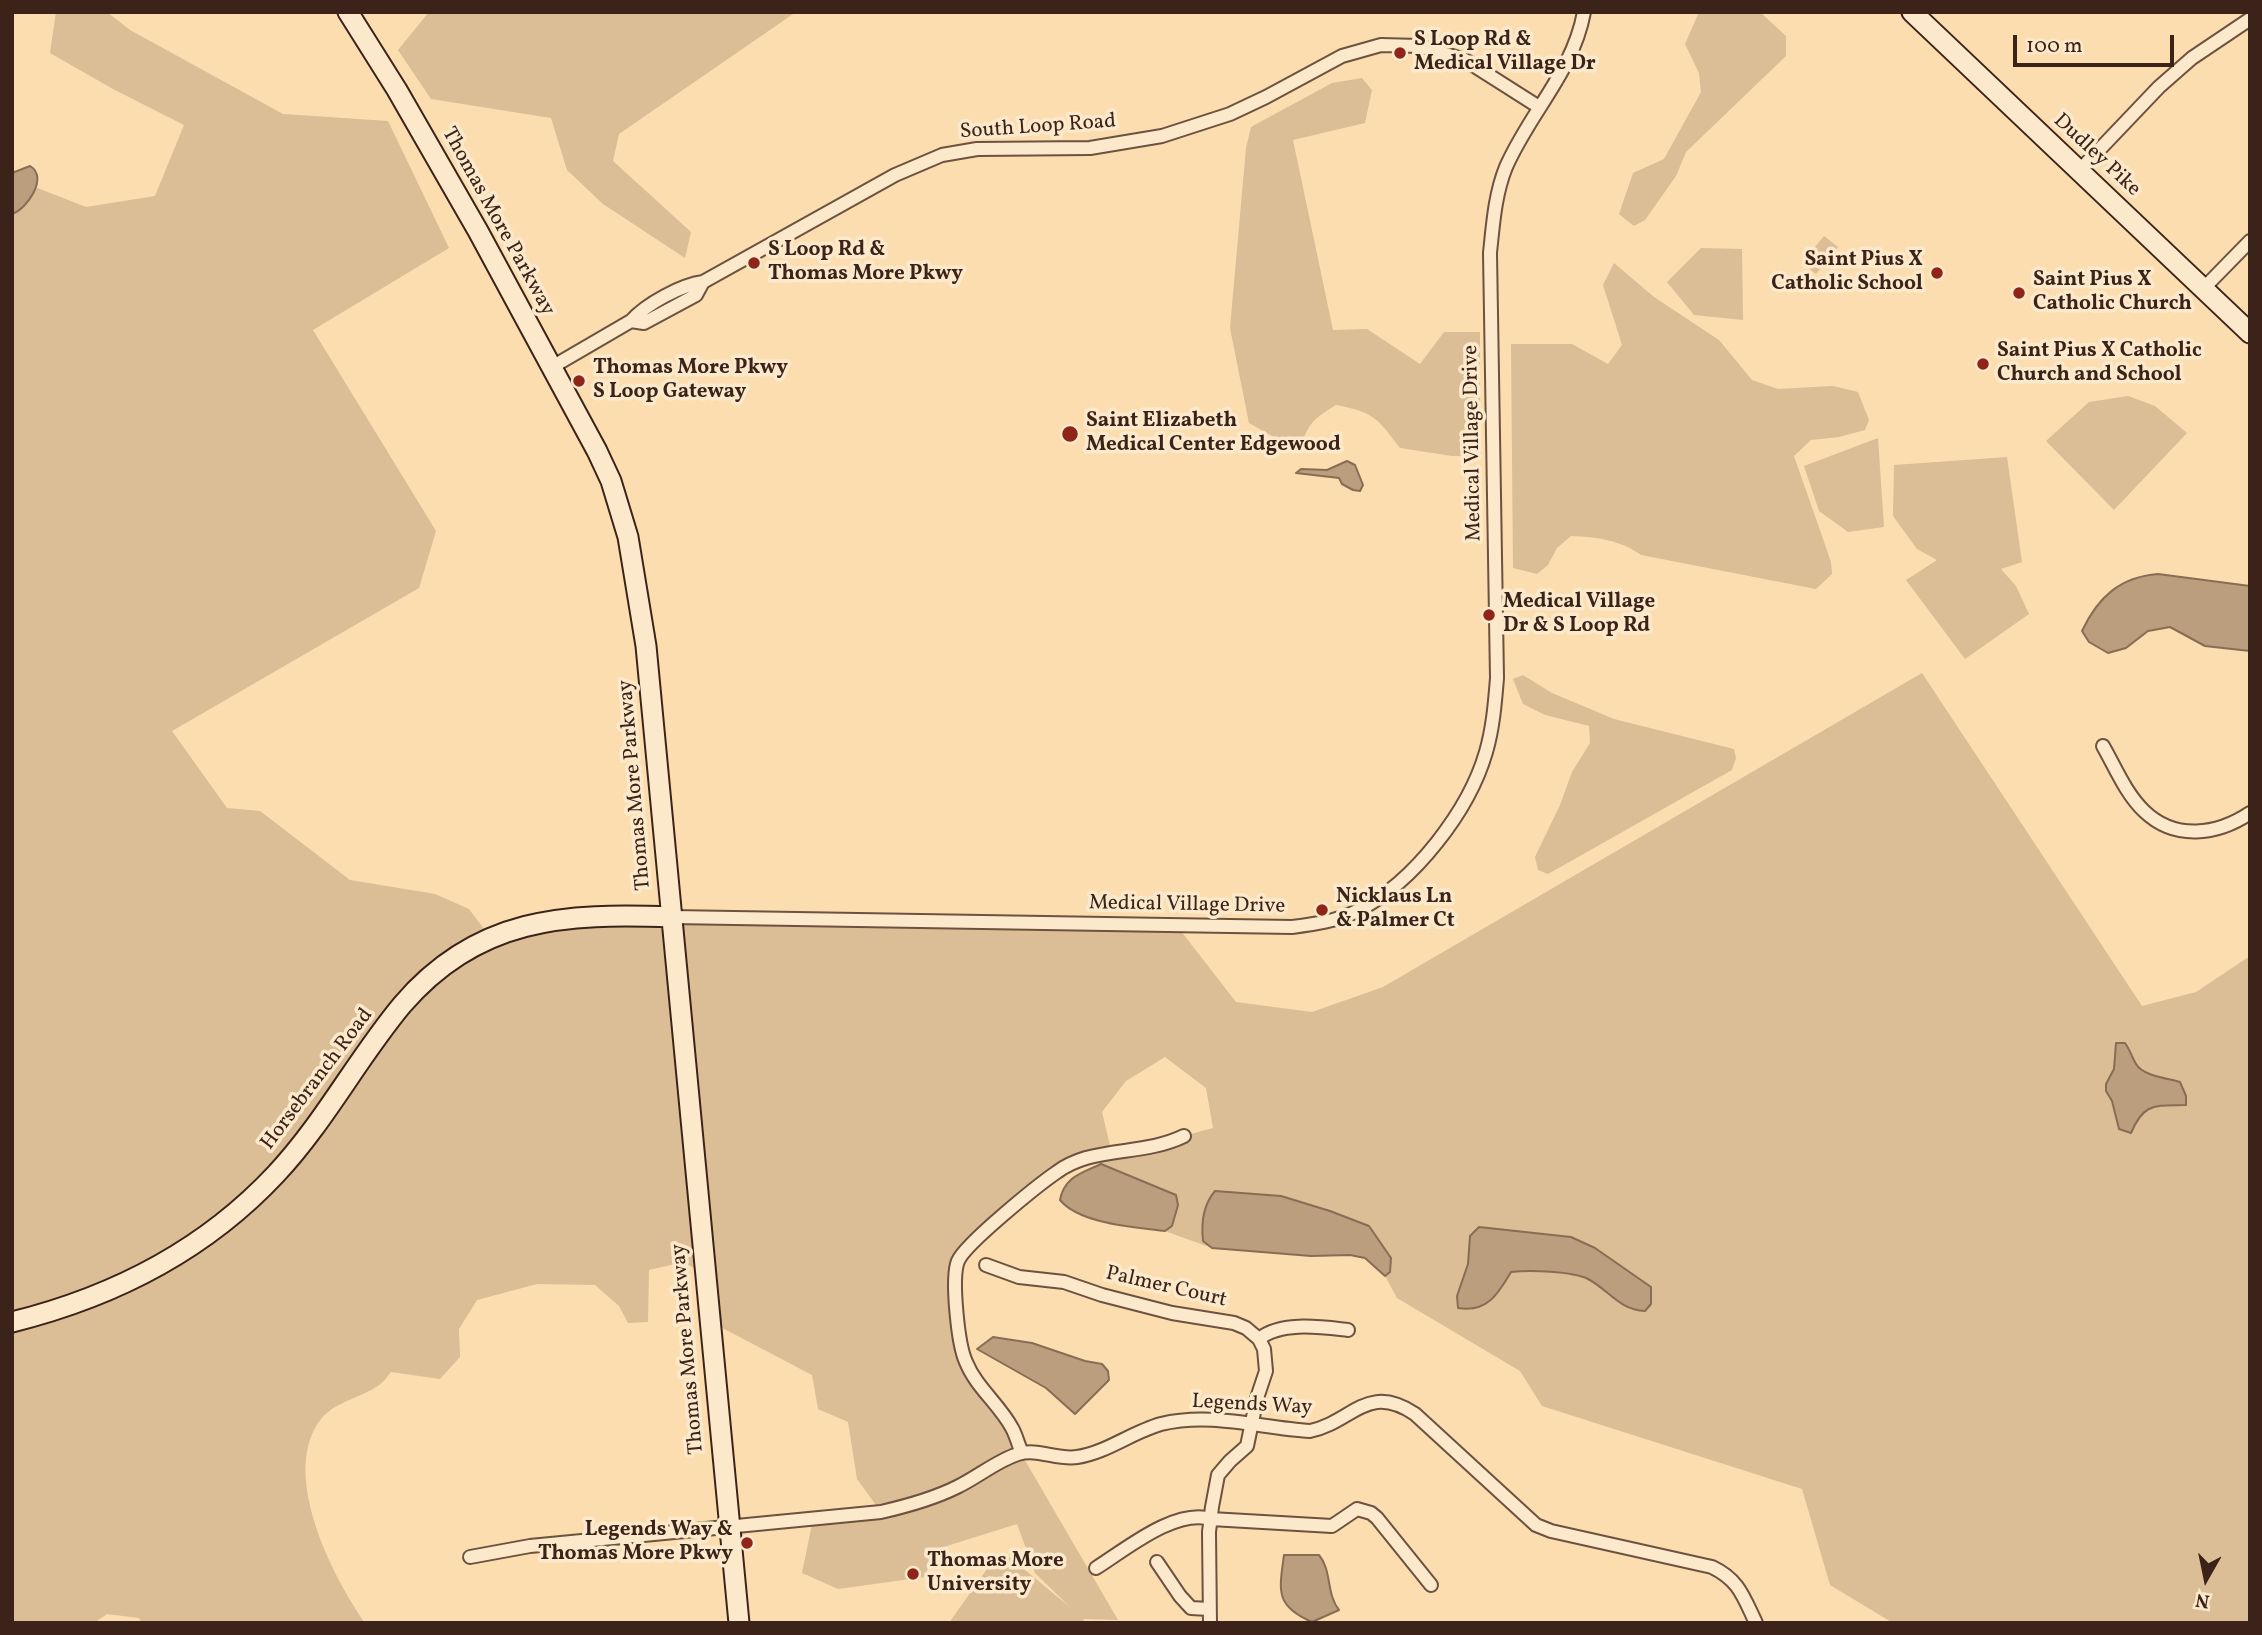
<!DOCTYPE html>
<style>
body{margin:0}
#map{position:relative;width:2262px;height:1635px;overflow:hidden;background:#fbddb0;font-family:Vollkorn,serif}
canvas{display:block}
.frame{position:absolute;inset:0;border:14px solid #3c2319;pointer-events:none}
.north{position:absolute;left:2171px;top:1544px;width:70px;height:70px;-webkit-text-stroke:5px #fce9cc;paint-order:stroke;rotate:189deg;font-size:19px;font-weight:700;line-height:28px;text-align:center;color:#3c2319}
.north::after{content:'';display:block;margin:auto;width:24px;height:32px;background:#3c2319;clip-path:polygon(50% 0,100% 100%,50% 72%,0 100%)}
.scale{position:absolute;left:2013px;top:35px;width:161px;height:32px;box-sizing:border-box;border:4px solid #3c2319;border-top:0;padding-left:9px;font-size:21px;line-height:24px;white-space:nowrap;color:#3c2319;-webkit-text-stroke:5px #fce9cc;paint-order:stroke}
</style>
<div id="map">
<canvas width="2262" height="1635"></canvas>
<div class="frame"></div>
<div class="north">N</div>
<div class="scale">100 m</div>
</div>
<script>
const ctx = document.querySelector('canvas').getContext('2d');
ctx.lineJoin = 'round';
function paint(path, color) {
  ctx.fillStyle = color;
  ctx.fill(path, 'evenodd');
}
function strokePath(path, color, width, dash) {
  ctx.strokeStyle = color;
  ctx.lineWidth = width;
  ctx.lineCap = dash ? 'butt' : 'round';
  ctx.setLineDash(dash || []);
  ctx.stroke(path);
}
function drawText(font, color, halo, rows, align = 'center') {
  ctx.font = font + ' Vollkorn,serif';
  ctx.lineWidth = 7;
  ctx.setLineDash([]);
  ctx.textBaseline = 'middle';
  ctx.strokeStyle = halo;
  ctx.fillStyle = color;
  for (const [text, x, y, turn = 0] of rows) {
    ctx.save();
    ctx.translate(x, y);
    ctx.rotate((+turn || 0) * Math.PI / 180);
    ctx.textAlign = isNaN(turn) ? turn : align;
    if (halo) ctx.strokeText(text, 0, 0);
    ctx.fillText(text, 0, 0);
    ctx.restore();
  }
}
paint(new Path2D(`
 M56,12h51l23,18 153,84 105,7 61,127 -136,82 123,201 -17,57 -247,143 55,77 33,3 90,69 85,14 34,15 21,28 57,-17 630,6 59,76 76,10 71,-25 539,-314 220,333 54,-14 54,-36v667h-357l-63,-38 -28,-96 -260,-83 -22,-35 -123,-73 -12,-22 -20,-19 -15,-2 -39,1 -99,-8 -47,-17 -79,-14 -18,-8 -8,-9c1,-7 4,-14 9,-20 14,-16 118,-45 144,-52l-7,-40 -41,-31 -39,24 -24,31 10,42 -45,12 -108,93 4,95 155,266 -34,-1 -2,4h-133l45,-64 14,-3 63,52 -36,-35 -18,-49 -83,26 -9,27 -87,12 -36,-16 11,-54 68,-7 -24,-33 -9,-57 -30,-13 -6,-34 -103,-54 -4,-46 -21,-13 -35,8 -1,52 -20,1 -9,-17 -24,-21 -58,-1 -60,16 -18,29 1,28 -20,22 -49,-7c-4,5 -9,12 -15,15 -18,12 -40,14 -55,32 -42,53 11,157 44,204h-223l-3,-5 -32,-4 -13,9 -82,-1v-1444l74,29 69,-11 29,-71 -71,-36 -63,-36z
 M429,12h367l-177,122 -6,27 78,71 -6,26 -82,-54 -36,-34 -16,-52 -120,-19 -33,-49z
 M1699,12h61l26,24v20l-100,96 -10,24 -31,44 -11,6 -15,-12 14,-41 31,-14 37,-67 -2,-19 -14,-29z
 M1362,78l10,12 -7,33 -72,17 40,190 34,-1 53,35 24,-32h36v124h-28l-52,-8c-23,-30 -26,-36 -64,-43 -11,7 -22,13 -28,24 -5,9 -5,14 -13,20l-46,-26 -19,-95 16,-180 5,-21 81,-44z
 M1824,236l14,11 -22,27 -14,-11z
 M1701,248l41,1 1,71 -49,-5 -27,-33z
 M1614,263l40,34 65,43 33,40 26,9 55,-3 25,6 11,28 -4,10 -26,7 -28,3 -17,16 37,106 1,12 -16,15 -175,-34c-20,-15 -45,-18 -70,-19l-14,12 -9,17 -11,9 -24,-6 -2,-224h61l36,20 14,-19 -19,-60z
 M2128,396l27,10 32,27 -73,77 -68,-69 43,-39z
 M1878,438l6,89 -36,5 -29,-21 -15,-45z
 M2007,457l15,105 -21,7 15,17 13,28 -64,45 -59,-79 31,-20 -20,-11 -24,-33 1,-51z
 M1523,675l29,18 62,26 120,30 2,9 -4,12 -184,104 -10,-4 -3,-13 25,-52 12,-33 18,-29 -1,-17 -44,-11 -22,-11 -10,-25z`), '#dbbd96');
const water = new Path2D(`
 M30,166c19,11 -3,43 -18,48v-41z
 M1347,461l8,4 8,20 -3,6 -7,-1 -11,-6 -3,-6 -43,-5 5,-4 26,1z
 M2158,574l92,12v65l-45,-5 -35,-19 -22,4 -22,17 -18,5 -19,-11 -7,-11c16,-34 38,-54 76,-57z
 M2116,1043h9c5,7 7,14 11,21 7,12 31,14 44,18l6,14v9c-31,1 -42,-3 -55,28l-12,-4 -7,-28 -6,-10v-7l8,-15z
 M1101,1164l75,31 2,10 -6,21 -7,5c-31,-4 -85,-7 -105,-31 4,-23 22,-27 41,-36z
 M1215,1191l66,5 49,15 39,15 22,32 -1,14 -5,4 -20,-18 -15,-3 -39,1 -99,-8 -9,-7c-2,-18 0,-36 12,-50z
 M1479,1227l92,10 24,11 56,39v17l-6,7c-26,-1 -36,-21 -57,-32 -16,-8 -59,-9 -77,-7 -13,22 -24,41 -53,36l-1,-12 11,-32 2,-28z
 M993,1337l39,6 53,18 17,3 6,7 1,9 -34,34 -29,-26 -69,-39z
 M1284,1555h35c13,15 7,39 20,55l-27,12c-37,-16 -33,-31 -28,-67z`);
paint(water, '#ba9e7d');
strokePath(water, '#886d55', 2);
const street = new Path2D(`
 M2078,172l81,-85 33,-29 58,-39
 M2203,289l47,-48
 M631,321l13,2 52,-28 7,-13
 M552,367l79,-46c15,-17 50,-36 72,-39l192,-107 47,-20 35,-6 113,-1 72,-12 68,-22 36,-17 76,-41 39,-11 38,1 46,14 74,47
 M2103,746c12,21 23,48 41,65 31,30 73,24 106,2
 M672,917l620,10c23,-3 46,-6 67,-17 55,-28 110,-99 127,-158 7,-24 9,-49 11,-74l-7,-425c3,-29 5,-59 16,-86 24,-55 67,-95 78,-155
 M986,1265l33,12 45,5 38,13 70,18 62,10 12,5 13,11 5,10 2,22 -9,27 -10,48 -17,15 -12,14 -6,32 -3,25 1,91
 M1259,1339c22,-18 62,-12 89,-9
 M1022,1453c-4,-9 -6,-18 -10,-25 -13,-24 -36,-41 -46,-66 -8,-17 -15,-84 -8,-101 7,-17 80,-76 99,-89 8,-6 19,-11 29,-14 33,-9 67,-7 98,-22
 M470,1557l60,-11 351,-34c26,-6 52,-13 76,-25 21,-10 39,-26 61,-33 19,-6 39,6 59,3 29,-4 55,-25 84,-33 51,-12 99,4 149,7 43,-9 57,-49 105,-17l121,111 15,6 161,36c27,13 31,29 44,56
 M1157,1562l23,34 11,12 18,1
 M1096,1568c29,-18 79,-60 115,-49l121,7 25,-17 14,4 6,5 54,67`);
const secondary = new Path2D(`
 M348,12l49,78 81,141 119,220 14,30 17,56 18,109 93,977
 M1912,12l338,321
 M12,1322c101,-25 192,-71 264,-148 48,-51 81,-115 126,-169 75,-88 163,-92 270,-88`);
strokePath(street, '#6c523f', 16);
strokePath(secondary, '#3c2319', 23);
strokePath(street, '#fce9cc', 12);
strokePath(secondary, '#fce9cc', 19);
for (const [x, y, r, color] of [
 [1400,53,7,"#8f2418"],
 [754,263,7,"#8f2418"],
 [1937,273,7,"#8f2418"],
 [2019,293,7,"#8f2418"],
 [1983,364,7,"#8f2418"],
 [579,381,7,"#8f2418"],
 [1070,434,9,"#8f2418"],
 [1489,615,7,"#8f2418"],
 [1322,910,7,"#8f2418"],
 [747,1543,7,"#8f2418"],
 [913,1574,7,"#8f2418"]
]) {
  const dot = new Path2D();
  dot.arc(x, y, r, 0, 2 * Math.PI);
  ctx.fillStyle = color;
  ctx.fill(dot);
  strokePath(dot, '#fce9cc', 2.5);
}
drawText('bold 21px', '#3c2319', '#fce9cc', [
 ["S Loop Rd &",1414,41],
 ["Medical Village Dr",1414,65],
 ["S Loop Rd &",768,251],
 ["Thomas More Pkwy",768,275],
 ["Saint Pius X",1923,261,"right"],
 ["Catholic School",1923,285,"right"],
 ["Saint Pius X",2033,281],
 ["Catholic Church",2033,305],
 ["Saint Pius X Catholic",1997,352],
 ["Church and School",1997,376],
 ["Thomas More Pkwy",593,369],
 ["S Loop Gateway",593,393],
 ["Saint Elizabeth",1086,422],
 ["Medical Center Edgewood",1086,446],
 ["Medical Village",1503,603],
 ["Dr & S Loop Rd",1503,627],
 ["Nicklaus Ln",1336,898],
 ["& Palmer Ct",1336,922],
 ["Legends Way &",733,1531,"right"],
 ["Thomas More Pkwy",733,1555,"right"],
 ["Thomas More",927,1562],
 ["University",927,1586]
], 'left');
drawText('21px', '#3c2319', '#fce9cc', [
 ["South Loop Road",1038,128,-4],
 ["Dudley Pike",2096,156,43],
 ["Thomas More Parkway",497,222,61],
 ["Medical Village Drive",1474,443,-91],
 ["Thomas More Parkway",636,785,-95],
 ["Medical Village Drive",1187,906,1],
 ["Horsebranch Road",318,1080,-53],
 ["Palmer Court",1166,1288,13],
 ["Thomas More Parkway",689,1349,-95],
 ["Legends Way",1252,1406,3]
]);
</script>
